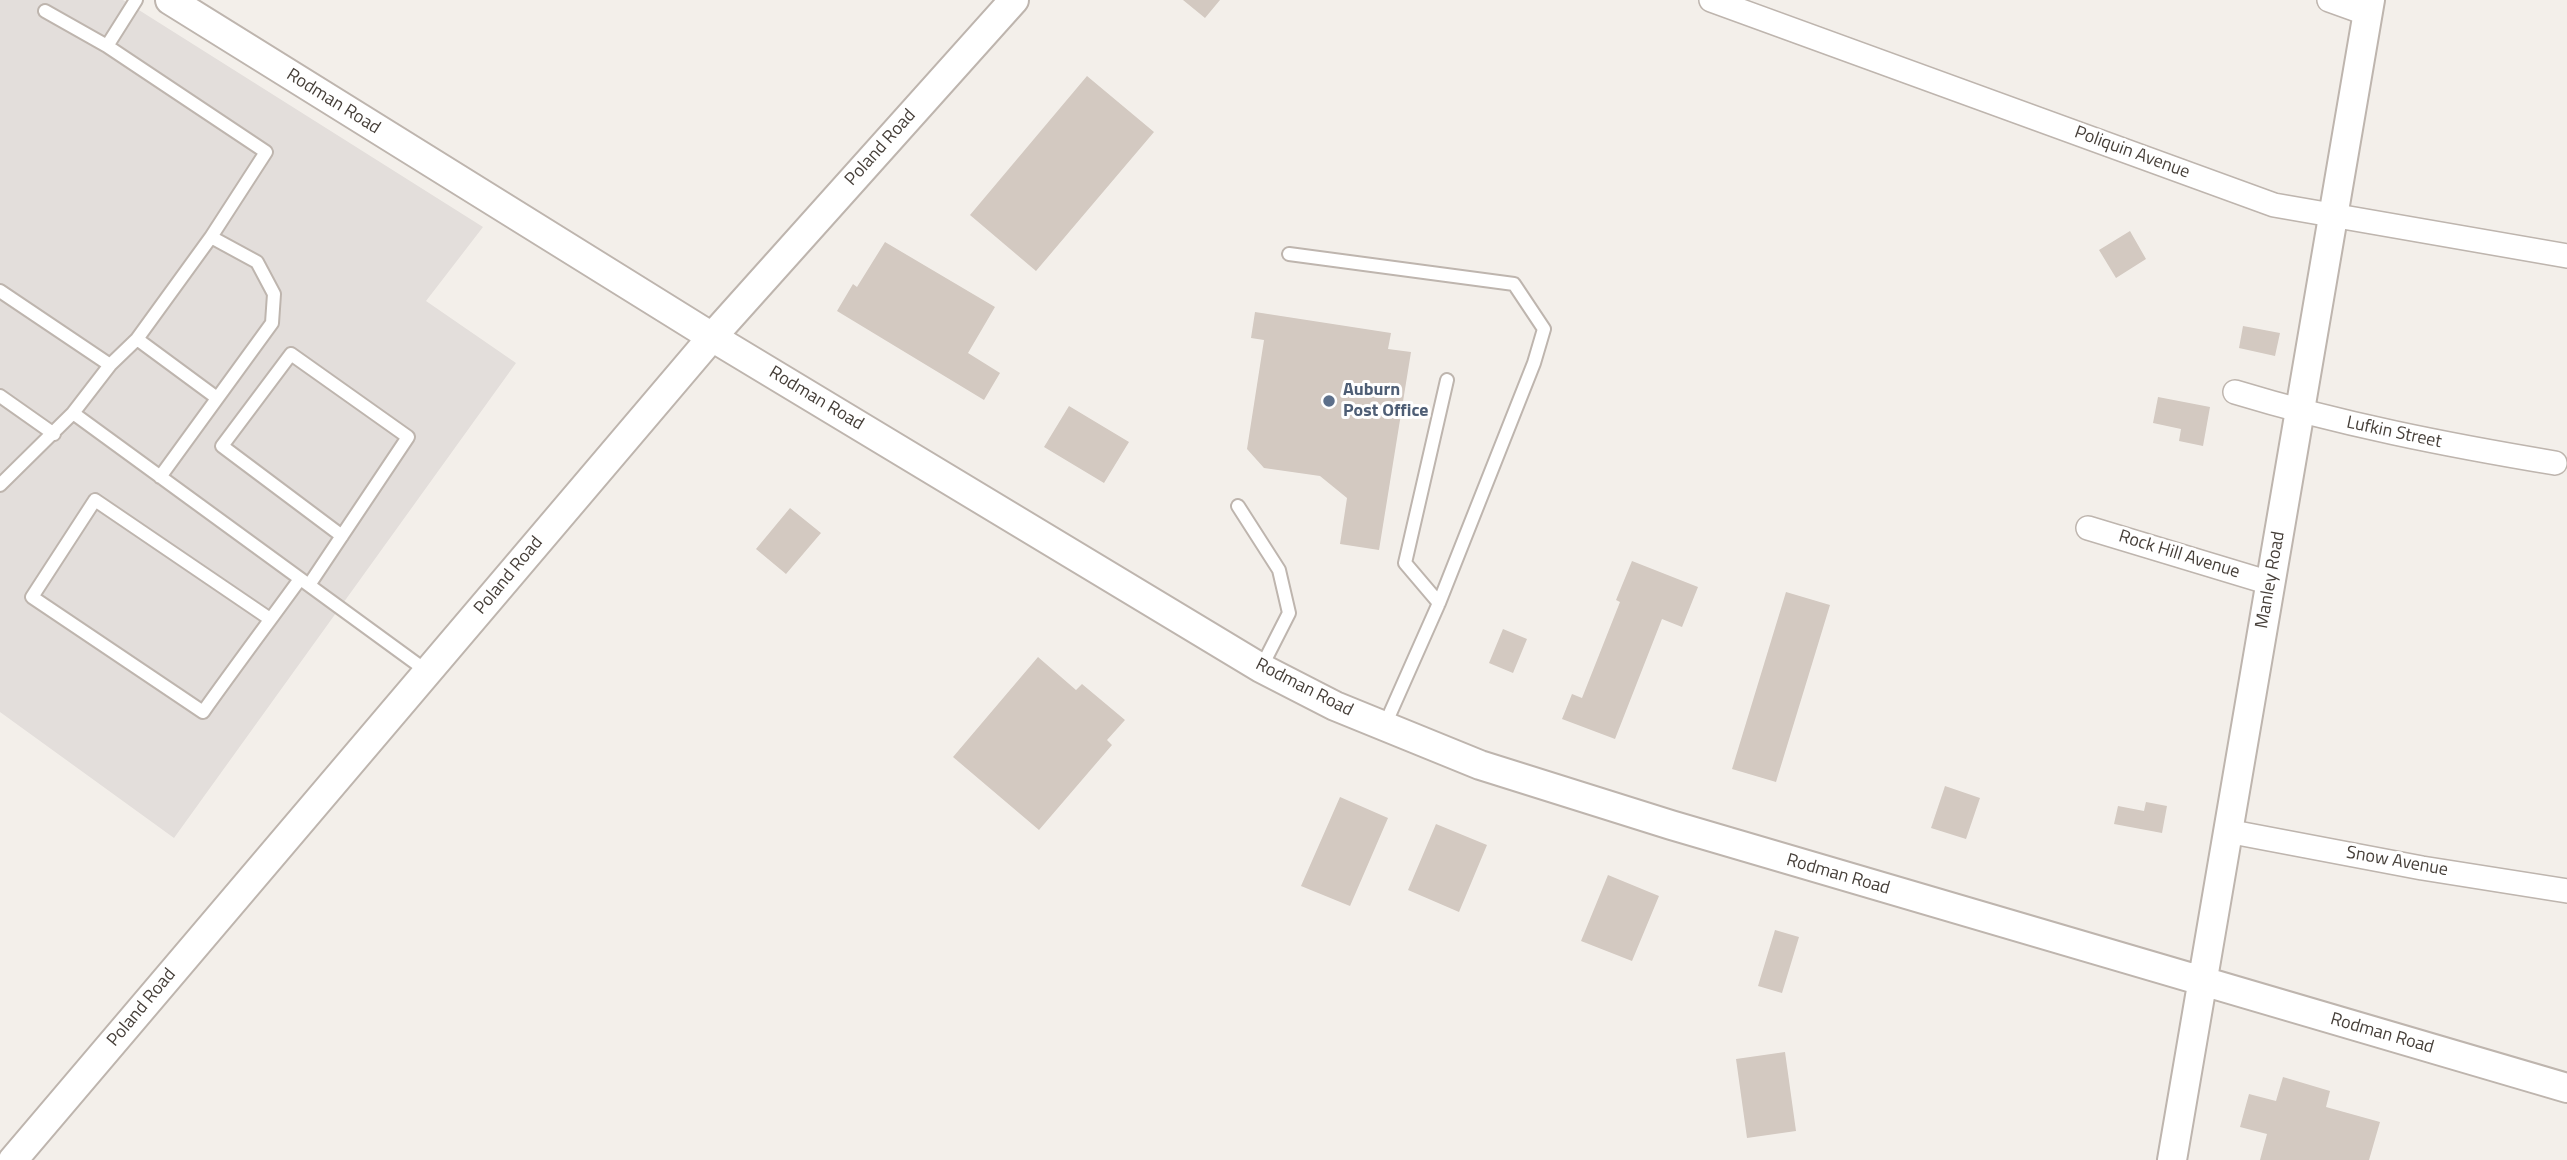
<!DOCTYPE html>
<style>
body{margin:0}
canvas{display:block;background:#f3efea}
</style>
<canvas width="2567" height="1160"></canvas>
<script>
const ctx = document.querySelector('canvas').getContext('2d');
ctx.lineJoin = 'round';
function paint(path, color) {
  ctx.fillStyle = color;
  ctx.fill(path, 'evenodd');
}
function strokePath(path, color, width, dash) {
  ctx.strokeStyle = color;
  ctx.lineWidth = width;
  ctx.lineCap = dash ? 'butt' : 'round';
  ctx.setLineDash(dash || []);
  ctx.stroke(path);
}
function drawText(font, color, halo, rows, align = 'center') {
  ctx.font = font + ' "Titillium Web",sans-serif';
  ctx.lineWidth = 6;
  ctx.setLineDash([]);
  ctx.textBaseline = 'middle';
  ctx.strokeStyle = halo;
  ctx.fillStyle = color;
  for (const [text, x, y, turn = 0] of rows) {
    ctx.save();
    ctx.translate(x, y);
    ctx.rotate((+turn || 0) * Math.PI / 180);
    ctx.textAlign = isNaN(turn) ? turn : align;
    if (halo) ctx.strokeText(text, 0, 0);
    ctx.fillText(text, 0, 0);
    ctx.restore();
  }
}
paint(new Path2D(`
 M0,0h123l360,227 -57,74 90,62 -342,475 -174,-126z`), '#e3dedb');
paint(new Path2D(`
 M1183,0h37l-15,18z
 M1087,76l67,56 -118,139 -66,-56z
 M2130,231l16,28 -30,19 -17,-28z
 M885,242l110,65 -27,46 32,20 -16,27 -147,-89 16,-27 4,3z
 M1255,312l136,21 -3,16 23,3 -32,198 -39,-6 7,-46 -27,-22 -56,-8 -17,-19 17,-109 -13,-2z
 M2243,326l37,7 -5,23 -36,-8z
 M2158,397l52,10 -7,39 -24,-5 2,-12 -28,-6z
 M1069,406l60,36 -25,41 -60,-36z
 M790,508l31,25 -35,41 -30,-25z
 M1632,561l66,26 -16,40 -20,-8 -47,120 -53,-20 10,-25 10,4 38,-96 -4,-2z
 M1786,592l44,13 -54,177 -44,-13z
 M1503,629l24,10 -14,34 -24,-10z
 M1038,657l38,33 6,-6 43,36 -18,20 5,5 -73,85 -86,-73z
 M1945,786l35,12 -14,41 -35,-11z
 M1340,797l48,21 -38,88 -49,-20z
 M2146,802l21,4 -5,27 -48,-9 4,-18 26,5z
 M1436,824l51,21 -28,67 -51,-22z
 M1608,875l51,21 -27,65 -51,-20z
 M1775,930l24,7 -17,56 -24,-7z
 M1785,1052l11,79 -49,7 -11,-79z
 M2283,1077l47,14 -4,16 54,15 -11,38h-109l7,-26 -27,-7 9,-33 27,7z`), '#d3c9c1');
const service = new Path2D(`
 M136,0l-29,46 159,106 -55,85
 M45,11l62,35
 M1289,254l225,30 30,45 -10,34 -95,240 -55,124
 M0,291l110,74 -37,48
 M110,365l27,-26
 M0,396l54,38
 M160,477l112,-154 2,-29 -17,-32 -46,-25 -74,102 80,59
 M0,485l73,-72 355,259
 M1238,506l41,64 10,43 -28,55
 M309,585c33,-50 66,-99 99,-148l-117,-83 -69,92 120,90
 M1439,603l-34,-40 42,-183
 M270,619l-175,-119 -63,97 171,115c32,-45 65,-89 97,-133`);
const minor = new Path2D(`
 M1711,0l563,205 293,51
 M2329,0l39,14
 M2235,392c105,32 212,53 320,71
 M2088,528l182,55
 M2227,831l195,37 145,23`);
const tertiary = new Path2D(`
 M170,0l542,337 549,331 74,38 145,59 191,60 896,263
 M13,1160l699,-823 302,-337
 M2172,1160l198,-1160`);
strokePath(service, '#beb5ae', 16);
strokePath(minor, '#beb5ae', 26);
strokePath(tertiary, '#beb5ae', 32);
strokePath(service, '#fff', 12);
strokePath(minor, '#fff', 23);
strokePath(tertiary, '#fff', 28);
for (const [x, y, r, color] of [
 [1329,401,7,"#5c6f8a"]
]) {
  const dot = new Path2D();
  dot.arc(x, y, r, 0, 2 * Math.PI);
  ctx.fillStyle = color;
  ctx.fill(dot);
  strokePath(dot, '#fff', 2.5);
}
drawText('18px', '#463f39', '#fff', [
 ["Rodman Road",333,102,32],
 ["Poland Road",881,148,-48],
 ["Poliquin Avenue",2132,153,20],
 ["Rodman Road",816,399,31],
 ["Lufkin Street",2394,433,12],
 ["Rock Hill Avenue",2179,555,17],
 ["Poland Road",509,576,-50],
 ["Manley Road",2271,580,-80],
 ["Rodman Road",1304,688,27],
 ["Snow Avenue",2397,862,10],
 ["Rodman Road",1838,875,16],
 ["Poland Road",142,1008,-50],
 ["Rodman Road",2382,1034,16]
]);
drawText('bold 18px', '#4e5e75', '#fff', [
 ["Auburn",1343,391],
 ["Post Office",1343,412]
], 'left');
</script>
